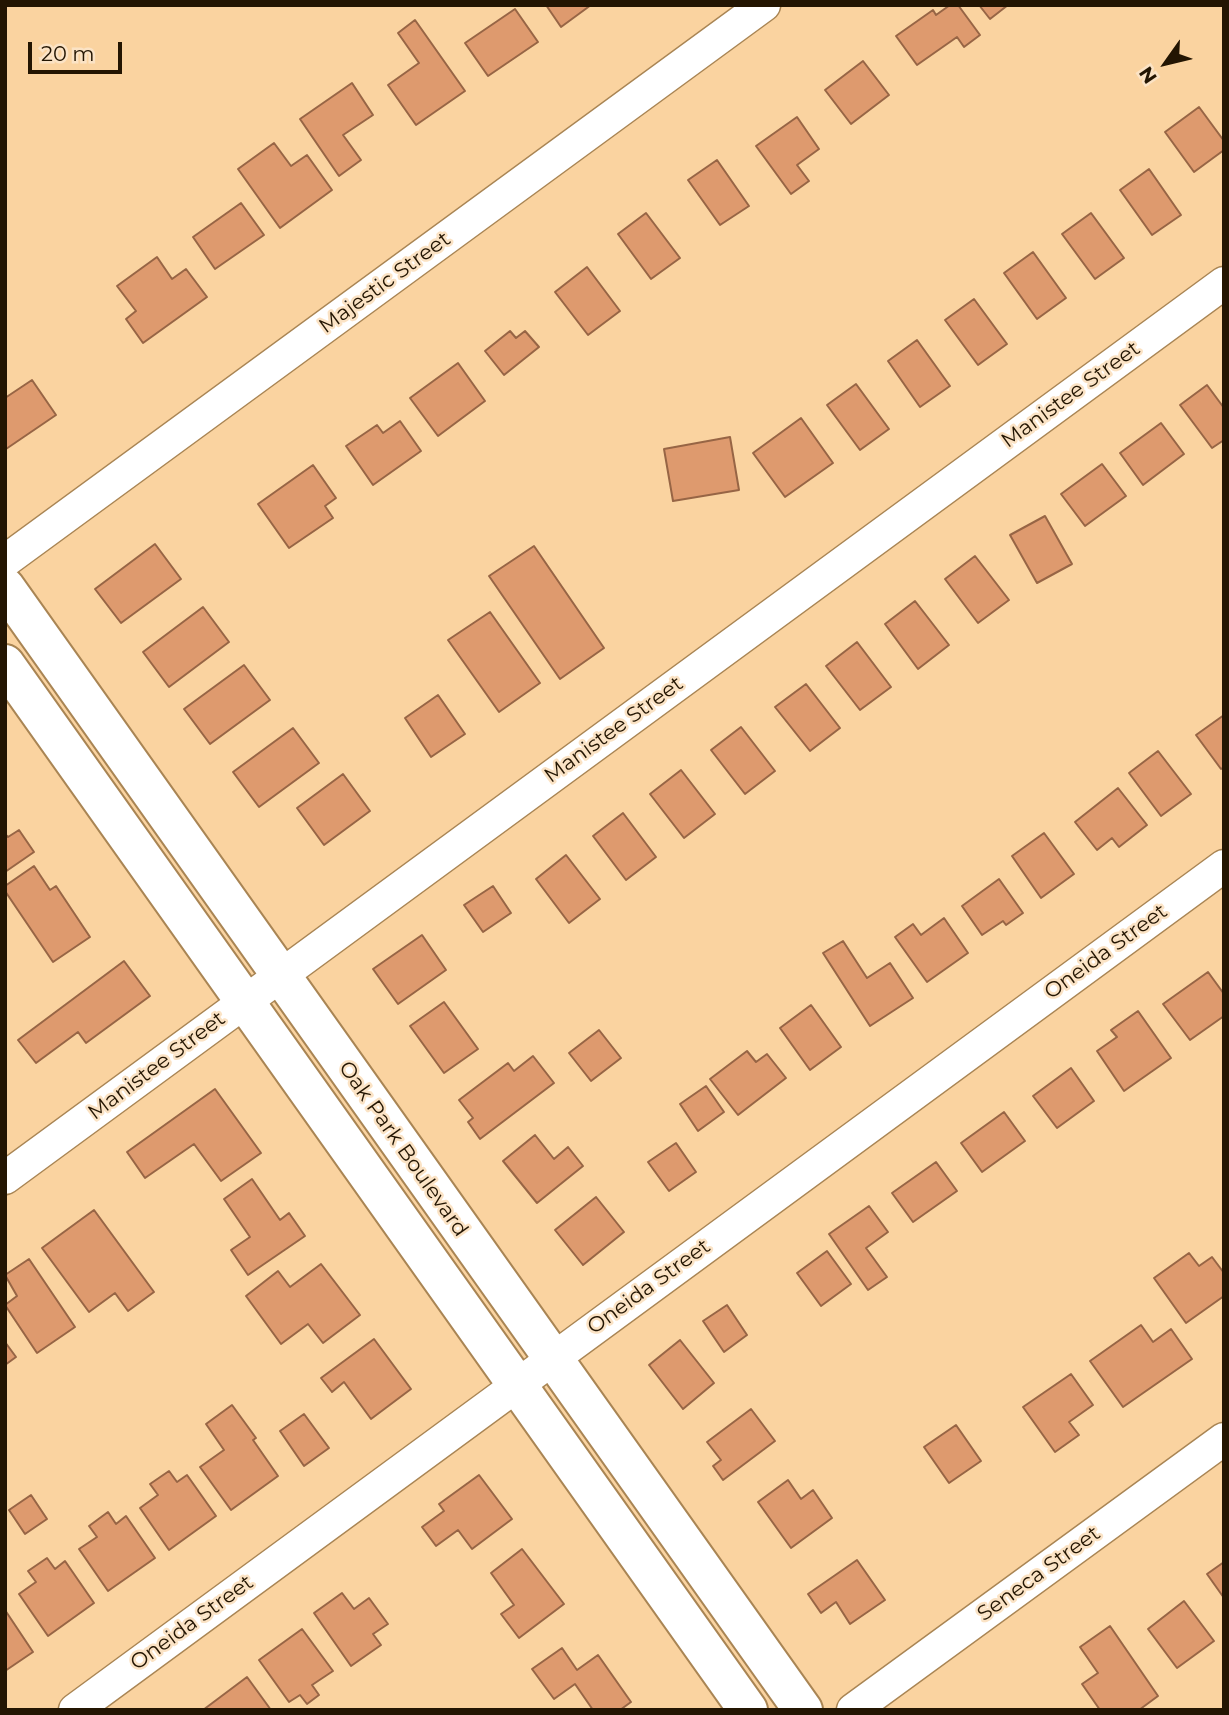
<!DOCTYPE html>
<style>
body{margin:0}
#map{position:relative;width:1229px;height:1715px;overflow:hidden;background:#fad3a0;font-family:Montserrat,sans-serif}
canvas{display:block}
.frame{position:absolute;inset:0;border:7px solid #231502;pointer-events:none}
.north{position:absolute;left:1131px;top:28px;width:70px;height:70px;-webkit-text-stroke:5px #fbe3c5;paint-order:stroke;rotate:236deg;font-size:19px;font-weight:700;line-height:28px;text-align:center;color:#231502}
.north::after{content:'';display:block;margin:auto;width:24px;height:32px;background:#231502;clip-path:polygon(50% 0,100% 100%,50% 72%,0 100%)}
.scale{position:absolute;left:28px;top:42px;width:94px;height:32px;box-sizing:border-box;border:4px solid #231502;border-top:0;padding-left:9px;font-size:21px;line-height:24px;white-space:nowrap;color:#231502;-webkit-text-stroke:5px #fbe3c5;paint-order:stroke}
</style>
<div id="map">
<canvas width="1229" height="1715"></canvas>
<div class="frame"></div>
<div class="north">N</div>
<div class="scale">20 m</div>
</div>
<script>
const ctx = document.querySelector('canvas').getContext('2d');
ctx.lineJoin = 'round';
function paint(path, color) {
  ctx.fillStyle = color;
  ctx.fill(path, 'evenodd');
}
function strokePath(path, color, width, dash) {
  ctx.strokeStyle = color;
  ctx.lineWidth = width;
  ctx.lineCap = dash ? 'butt' : 'round';
  ctx.setLineDash(dash || []);
  ctx.stroke(path);
}
function drawText(font, color, halo, rows, align = 'center') {
  ctx.font = font + ' Montserrat,sans-serif';
  ctx.lineWidth = 5;
  ctx.setLineDash([]);
  ctx.textBaseline = 'middle';
  ctx.strokeStyle = halo;
  ctx.fillStyle = color;
  for (const [text, x, y, turn = 0] of rows) {
    ctx.save();
    ctx.translate(x, y);
    ctx.rotate((+turn || 0) * Math.PI / 180);
    ctx.textAlign = isNaN(turn) ? turn : align;
    if (halo) ctx.strokeText(text, 0, 0);
    ctx.fillText(text, 0, 0);
    ctx.restore();
  }
}
const building = new Path2D(`
 M546,5h45l-30,22z
 M950,5h8l22,30 -16,12 -7,-10 -40,28 -21,-29 37,-26 3,5z
 M979,5h29l-18,14z
 M515,9l23,33 -50,34 -23,-33z
 M415,20l50,71 -49,34 -28,-40 31,-22 -21,-30z
 M863,61l26,34 -38,29 -26,-34z
 M352,83l21,32 -30,20 18,25 -22,16 -39,-57z
 M1199,107l25,34v9l-30,22 -29,-40z
 M797,117l22,32 -22,16 12,16 -18,13 -35,-48z
 M274,143l17,23 16,-11 25,35 -52,38 -42,-59z
 M717,160l32,46 -29,19 -32,-45z
 M1149,169l32,46 -29,20 -32,-45z
 M241,203l23,32 -49,34 -22,-32z
 M646,213l34,45 -29,21 -33,-45z
 M1091,213l33,45 -29,21 -33,-45z
 M1033,252l33,46 -29,21 -33,-46z
 M157,257l15,22 14,-10 21,28 -64,46 -17,-24 10,-8 -19,-25z
 M587,267l33,44 -32,24 -33,-43z
 M974,299l33,45 -29,21 -33,-45z
 M510,331l6,7 9,-7 14,16 -35,28 -19,-24z
 M917,340l33,46 -30,21 -32,-46z
 M458,363l27,38 -47,35 -28,-38z
 M32,380l24,35 -50,34 -1,-51z
 M856,384l33,45 -29,21 -33,-45z
 M1207,385l17,23v32l-12,8 -32,-43z
 M801,418l32,45 -48,34 -32,-44z
 M400,421l21,30 -48,34 -27,-39 31,-21 6,8z
 M1161,423l23,31 -41,31 -23,-32z
 M730,437l9,53 -66,11 -9,-52z
 M1102,464l24,32 -41,30 -24,-32z
 M313,465l23,33 -11,8 8,12 -44,30 -31,-44z
 M1045,516l27,48 -35,19 -27,-48z
 M155,544l26,35 -60,44 -26,-34z
 M534,546l70,102 -44,31 -71,-103z
 M975,556l34,44 -31,23 -33,-44z
 M915,601l34,44 -31,24 -33,-45z
 M203,607l26,35 -60,45 -26,-35z
 M490,612l50,71 -41,29 -51,-72z
 M857,642l34,45 -31,23 -34,-44z
 M244,665l26,35 -60,44 -26,-35z
 M806,684l34,44 -30,23 -35,-44z
 M438,695l27,39 -34,23 -26,-39z
 M1224,715v52l-3,2 -25,-34z
 M741,727l34,44 -30,23 -34,-44z
 M293,728l26,35 -60,44 -26,-35z
 M1158,751l33,43 -30,22 -32,-43z
 M681,770l34,44 -31,24 -34,-44z
 M343,774l27,37 -46,34 -27,-37z
 M1118,788l29,37 -28,22 -7,-9 -15,12 -22,-28z
 M623,813l33,44 -30,23 -33,-44z
 M19,830l15,22 -29,20v-38l3,3z
 M1044,833l30,41 -33,24 -29,-42z
 M566,855l34,44 -31,24 -33,-44z
 M34,866l16,24 6,-4 34,51 -37,25 -48,-71v-5z
 M999,879l24,34 -17,12 -3,-4 -21,14 -20,-29z
 M493,886l18,27 -28,19 -19,-27z
 M944,918l24,35 -41,29 -32,-45 18,-13 8,11z
 M422,935l24,35 -48,34 -25,-35z
 M843,941l24,37 23,-15 23,35 -43,28 -47,-73z
 M124,961l26,35 -64,47 -8,-11 -42,31 -18,-23z
 M1208,972l16,22v22l-34,24 -27,-36z
 M444,1002l34,47 -34,24 -34,-47z
 M811,1005l30,42 -31,23 -30,-42z
 M1138,1011l33,47 -47,33 -27,-40 20,-14 -6,-7z
 M599,1030l22,28 -30,23 -22,-28z
 M747,1051l9,11 11,-8 19,24 -48,37 -28,-36z
 M533,1056l21,27 -74,56 -12,-17 5,-4 -14,-18 49,-37 6,8z
 M1071,1068l23,33 -37,27 -24,-32z
 M706,1086l18,26 -26,19 -18,-27z
 M215,1089l46,64 -40,28 -27,-37 -49,34 -18,-26z
 M1004,1112l21,29 -43,31 -21,-29z
 M535,1135l19,24 14,-12 15,19 -46,37 -34,-42z
 M676,1143l20,29 -27,19 -21,-29z
 M936,1162l21,29 -44,31 -21,-29z
 M252,1179l28,41 9,-7 16,23 -57,39 -17,-25 19,-13 -26,-38z
 M596,1197l28,35 -41,33 -28,-35z
 M869,1206l19,26 -22,16 21,29 -19,13 -39,-56z
 M94,1210l60,82 -26,19 -13,-18 -26,19 -47,-64z
 M827,1251l24,33 -30,22 -24,-33z
 M1189,1253l10,13 13,-9 12,16v23l-38,27 -32,-45z
 M29,1259l46,68 -38,26 -32,-48 12,-9 -12,-21z
 M321,1264l39,51 -37,28 -15,-19 -27,20 -35,-48 32,-25 12,16z
 M727,1305l20,30 -23,17 -21,-31z
 M1141,1325l12,17 18,-13 21,30 -69,48 -33,-46z
 M374,1339l37,50 -40,30 -27,-37 -12,10 -11,-14z
 M680,1340l34,43 -31,26 -34,-44z
 M5,1342l11,15 -11,8z
 M1071,1374l22,31 -24,17 10,13 -24,17 -32,-45z
 M232,1405l24,33 -3,2 25,36 -47,34 -31,-43 24,-17 -18,-26z
 M751,1409l24,32 -52,39 -10,-14 8,-6 -14,-18z
 M304,1414l25,34 -25,18 -24,-35z
 M956,1425l25,36 -32,22 -25,-36z
 M169,1471l8,11 10,-7 29,41 -47,34 -29,-42 18,-13 -8,-11z
 M479,1475l33,44 -40,30 -14,-19 -22,16 -14,-19 22,-16 -5,-7z
 M788,1480l13,19 12,-9 19,28 -41,30 -33,-46z
 M31,1495l16,24 -22,15 -16,-24z
 M108,1512l8,12 10,-8 29,42 -47,33 -29,-42 18,-12 -8,-11z
 M522,1549l42,55 -45,34 -18,-24 13,-9 -23,-32z
 M47,1558l8,11 10,-8 29,42 -46,33 -29,-42 17,-12 -8,-11z
 M857,1560l28,40 -35,24 -14,-22 -15,11 -13,-19z
 M1224,1562v36l-17,-24z
 M342,1593l12,16 15,-11 19,26 -15,10 8,11 -30,21 -37,-53z
 M1184,1601l30,40 -37,27 -29,-39z
 M5,1610l28,42 -28,19z
 M1110,1626l48,70 -19,14h-39l-18,-26 16,-11 -18,-26z
 M302,1629l31,42 -21,14 7,10 -12,9 -7,-9 -11,7 -30,-42z
 M562,1648l15,22 21,-15 33,47 -11,8h-27l-18,-26 -21,15 -22,-30z
 M247,1677l24,33h-68z`);
paint(building, '#de9a6e');
strokePath(building, '#976545', 2);
const street = new Path2D(`
 M5,561l759,-556
 M5,1178l1219,-895
 M75,1710l1149,-844
 M853,1710l371,-271`);
const secondary = new Path2D(`
 M5,587l798,1123
 M5,664l743,1046`);
strokePath(street, '#a98554', 35);
strokePath(secondary, '#a98554', 42);
strokePath(street, '#fff', 32);
strokePath(secondary, '#fff', 38);
drawText('21px', '#231502', '#fbe3c5', [
 ["Majestic Street",385,283,-36],
 ["Manistee Street",1071,395,-36],
 ["Manistee Street",614,730,-36],
 ["Oneida Street",1106,952,-36],
 ["Manistee Street",157,1066,-37],
 ["Oak Park Boulevard",403,1149,55],
 ["Oneida Street",649,1287,-36],
 ["Seneca Street",1039,1574,-36],
 ["Oneida Street",192,1623,-36]
]);
</script>
